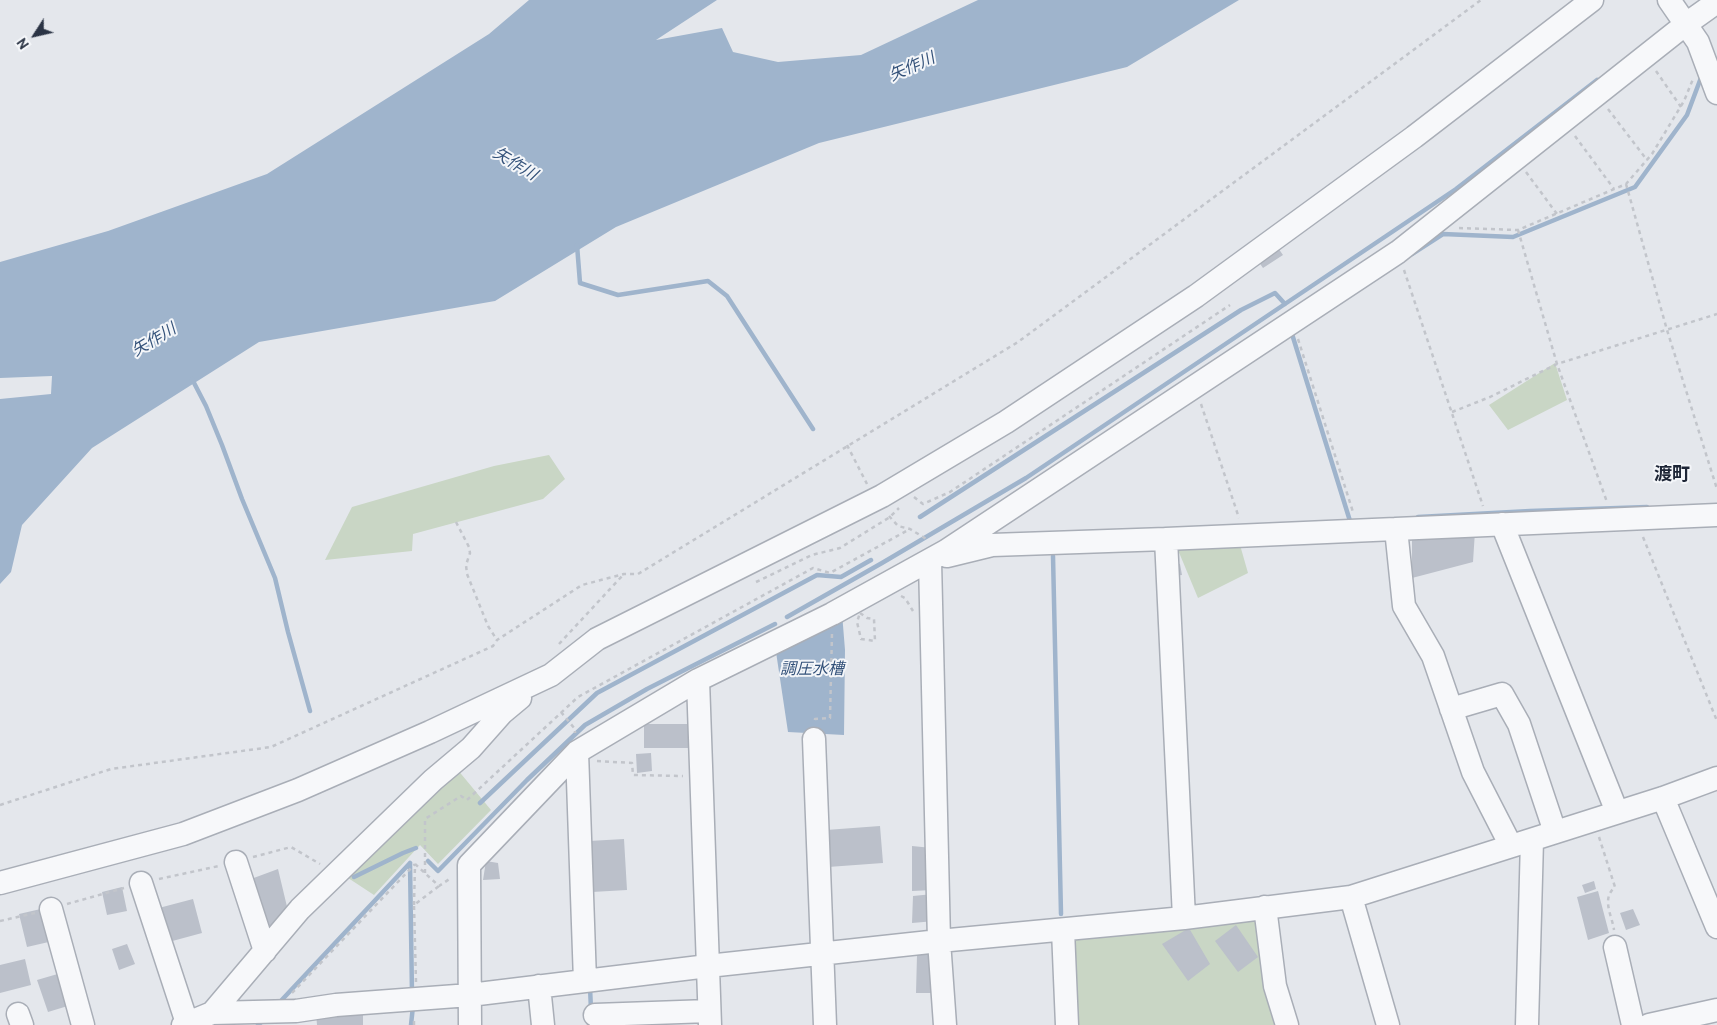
<!DOCTYPE html>
<meta charset="utf-8">
<style>
body{margin:0}
#map{position:relative;width:1717px;height:1025px;overflow:hidden;background:#e4e7ec;font-family:Cabin,sans-serif}
canvas{display:block}
.north{position:absolute;left:10px;top:10px;width:50px;height:50px;-webkit-text-stroke:4px #f4f6f9;paint-order:stroke;rotate:235deg;font-size:14px;font-weight:700;line-height:20px;text-align:center;color:#2b3445}
.north::after{content:'';display:block;margin:auto;width:18px;height:22px;background:#2b3445;clip-path:polygon(50% 0,100% 100%,50% 72%,0 100%)}
</style>
<div id="map">
<canvas width="1717" height="1025"></canvas>
<div class="north">N</div>
</div>
<script>
const ctx = document.querySelector('canvas').getContext('2d');
ctx.lineJoin = 'round';
function paint(path, color) {
  ctx.fillStyle = color;
  ctx.fill(path, 'evenodd');
}
function strokePath(path, color, width, dash) {
  ctx.strokeStyle = color;
  ctx.lineWidth = width;
  ctx.lineCap = dash ? 'butt' : 'round';
  ctx.setLineDash(dash || []);
  ctx.stroke(path);
}
function drawText(font, color, halo, rows, align = 'center') {
  ctx.font = font + ' Cabin,"Noto Sans JP",sans-serif';
  ctx.lineWidth = 4;
  ctx.setLineDash([]);
  ctx.textBaseline = 'middle';
  ctx.strokeStyle = halo;
  ctx.fillStyle = color;
  for (const [text, x, y, turn = 0] of rows) {
    ctx.save();
    ctx.translate(x, y);
    ctx.rotate((+turn || 0) * Math.PI / 180);
    ctx.textAlign = isNaN(turn) ? turn : align;
    if (halo) ctx.strokeText(text, 0, 0);
    ctx.fillText(text, 0, 0);
    ctx.restore();
  }
}
paint(new Path2D(`
 M1555,363l12,37 -59,30 -19,-25z
 M549,455l16,24 -22,20 -130,35 -1,17 -87,9 27,-53 142,-41z
 M1240,545l8,28 -50,25 -20,-48z
 M457,769l34,41 -53,54 -18,-19 -46,50 -32,-21z
 M1258,917l26,108h-210l-3,-89z`), '#c9d6c5');
paint(new Path2D(`
 M529,0h188l-61,40 66,-12 11,24 45,10 83,-7 117,-55h261l-112,67 -308,76 -203,84 -121,74 -236,41 -167,106 -70,77 -11,47 -11,12v-185l51,-5 1,-18 -52,2v-116l108,-31 159,-57 222,-140z
 M842,613l3,37 -1,85 -56,-3 -12,-80z`), '#9fb4cc');
strokePath(new Path2D(`
 M577,245l3,38 38,12 90,-14 19,15 86,133
 M1412,254l31,-20 70,3 122,-50 52,-72 15,-40
 M1292,334l58,187
 M192,379l14,27 16,39 20,54 33,79 13,54 22,79
 M920,517l321,-207 34,-17 10,11
 M1418,517l112,-6 117,-4
 M1053,556l8,358
 M787,617l95,-54 144,-85 430,-289 141,-109
 M480,803l117,-110 220,-118 24,2 30,-17
 M428,861l10,10 89,-91 58,-55 62,-36 128,-65
 M410,863l2,131
 M354,877l49,-24 13,-5
 M590,987l1,23
 M278,1004l132,-141
 M258,1025l7,-6
 M411,1025l2,-19`), '#9fb4cc', 4.5);
paint(new Path2D(`
 M1276,245l7,10 -20,13 -7,-10z
 M1475,531l-2,31 -61,16v-45z
 M1171,563l9,1 2,11 -9,1z
 M644,724h46l1,24h-47z
 M651,753l1,18 -15,2 -1,-19z
 M880,826l3,37 -55,4 -2,-37z
 M624,839l3,51 -35,2 -3,-51z
 M912,846l20,2 1,42 -21,1z
 M486,861l12,2 2,16 -17,1z
 M278,869l11,46 -22,12 -16,-48z
 M1594,881l2,8 -11,4 -3,-8z
 M122,887l5,24 -20,4 -5,-23z
 M1598,891l11,42 -21,7 -11,-43z
 M933,894l2,27 -23,2 1,-27z
 M193,899l9,34 -37,10 -10,-34z
 M45,908l8,33 -26,6 -8,-33z
 M1633,909l7,16 -14,5 -6,-17z
 M1236,925l22,32 -20,15 -23,-31z
 M1189,928l21,36 -22,17 -26,-37z
 M127,944l8,20 -16,6 -7,-21z
 M937,954l2,39h-23l1,-38z
 M25,959l6,26 -31,8v-28z
 M61,973l10,32 -23,7 -11,-32z
 M363,1009v16h-46l-1,-12z`), '#bbc0ca');
const minor = new Path2D(`
 M1669,0l29,42 19,51
 M1502,524l115,288
 M1396,529l8,77 29,50 40,116 38,74
 M1166,539l18,379
 M947,556l45,-11 174,-6 551,-24
 M930,561l9,380 6,84
 M698,680l12,345
 M1451,709l51,-15 17,30 36,108
 M814,739l11,286
 M577,752l8,229
 M1663,798l54,129
 M236,862l29,89
 M0,883l183,-49 115,-44 132,-58 121,-57 46,-36 285,-143 124,-74 190,-126 218,-159 178,-137
 M141,883l46,140
 M1351,897l37,128
 M1265,907l10,79 12,39
 M51,909l32,116
 M1063,930l4,95
 M1615,947l18,78
 M539,986l4,39
 M212,1013l88,-104 133,-129 38,-32 31,-35 18,-15
 M18,1014l4,11
 M595,1015l114,-4
 M183,1025l29,-12 84,-2 40,-6 134,-10 238,-29 231,-25 245,-23 167,-21 312,-99 54,-20
 M470,1025l-1,-160 108,-113 121,-72 134,-66 114,-63 452,-299 288,-228 31,-22
 M1527,1025l5,-185
 M1649,1025l68,-15`);
strokePath(minor, '#a9aeb7', 25);
strokePath(new Path2D(`
 M1656,71l25,36
 M1608,109l39,51
 M1575,136l39,53
 M1526,172l31,42
 M1626,184l41,146 50,159
 M1459,228l59,2 108,-46 26,-30 32,-53 9,-22
 M1518,230l39,134 50,138
 M1404,270l79,236
 M1298,339l55,173
 M1201,404l38,114
 M1452,412l38,-15 67,-33 160,-50
 M847,445l20,39
 M914,497l9,7 27,-12 280,-187
 M889,516l9,10 12,3 18,11
 M456,522l13,25 1,6 -4,12 1,9 21,52 9,14
 M1643,537l74,184
 M756,582l56,-27 28,-7 50,-31 9,-9
 M901,596l4,2 8,13
 M860,613l7,5 7,1 1,22 -14,-2 -4,-17z
 M559,644l64,-69
 M561,712l14,17v4
 M815,720v-1l15,-1 2,-85
 M597,761l35,2 1,12 50,1
 M0,805l111,-36 160,-22 222,-101 4,-6 85,-55 42,-11h14l380,-232 463,-342
 M1599,837l16,50c-14,12 -3,28 -1,43
 M253,857l38,-10 29,17
 M415,864l24,22 12,-8
 M425,873v-54l36,-23 6,4 111,-103 235,-129 17,5 80,-44
 M159,879l60,-13
 M67,904l57,-16
 M414,905l1,-40
 M0,921l35,-8
 M416,982l-2,-77 25,-19
 M292,993l123,-129
 M414,1025v-7`), '#c2c5cb', 2.5, [4, 4]);
strokePath(minor, '#f7f8fa', 22);
drawText('italic 16px', '#34527a', '#f4f6f9', [
 ["矢作川",912,67,-24],
 ["矢作川",515,164,31],
 ["矢作川",154,340,-31],
 ["調圧水槽",812,669]
]);
drawText('bold 18px', '#1d2536', '#f4f6f9', [
 ["渡町",1672,475]
]);
</script>
